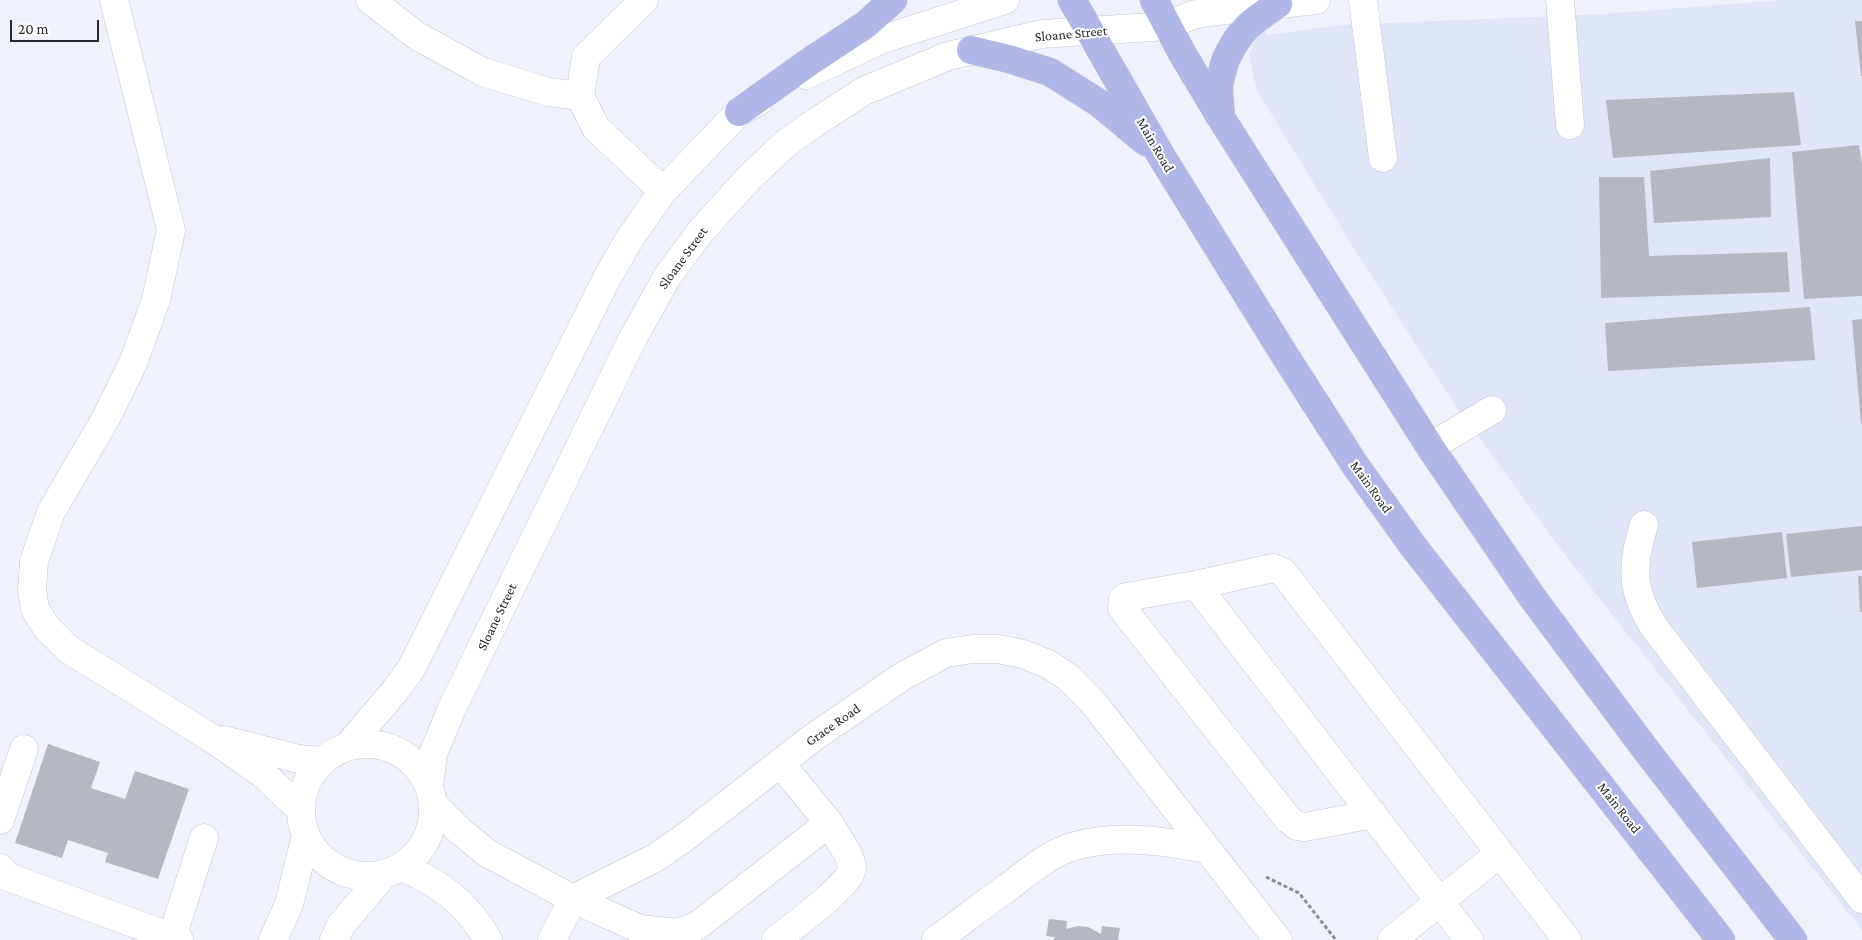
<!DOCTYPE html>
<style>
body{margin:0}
#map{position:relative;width:1862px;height:940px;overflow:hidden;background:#eff1fd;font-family:"Crimson Pro",serif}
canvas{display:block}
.scale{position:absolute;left:10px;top:20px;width:89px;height:22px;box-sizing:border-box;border:2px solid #28282d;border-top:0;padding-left:6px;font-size:15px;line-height:18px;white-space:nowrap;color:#28282d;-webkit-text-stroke:4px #fff;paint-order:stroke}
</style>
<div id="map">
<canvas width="1862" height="940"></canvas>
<div class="scale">20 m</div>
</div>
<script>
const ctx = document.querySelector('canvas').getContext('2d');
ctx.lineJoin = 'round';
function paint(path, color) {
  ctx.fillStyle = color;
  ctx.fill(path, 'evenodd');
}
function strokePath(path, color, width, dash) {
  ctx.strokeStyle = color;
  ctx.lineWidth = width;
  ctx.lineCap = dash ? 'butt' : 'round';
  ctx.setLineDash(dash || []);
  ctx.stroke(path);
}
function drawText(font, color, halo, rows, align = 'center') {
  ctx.font = font + ' "Crimson Pro",serif';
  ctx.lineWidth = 4;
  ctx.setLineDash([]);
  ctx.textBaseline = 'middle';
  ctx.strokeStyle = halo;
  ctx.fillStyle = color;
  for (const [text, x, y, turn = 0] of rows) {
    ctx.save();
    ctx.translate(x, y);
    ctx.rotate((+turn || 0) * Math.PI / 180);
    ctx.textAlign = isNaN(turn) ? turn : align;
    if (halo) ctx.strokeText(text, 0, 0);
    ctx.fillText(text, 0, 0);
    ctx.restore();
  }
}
paint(new Path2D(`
 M1783,0h79v930l-297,-375 -109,-149 -95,-146 -104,-169 -8,-36 12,-29 6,9 75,-10 261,-11z`), '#e0e5f7');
paint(new Path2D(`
 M1855,21h7v55h-1z
 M1794,92l7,53 -188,13 -7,-58z
 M1859,145l3,20v131l-58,3 -12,-147z
 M1770,158l1,59 -117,6 -4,-52z
 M1599,177h45l5,79 138,-4 3,40 -189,6z
 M1810,307l5,53 -207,11 -3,-48z
 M1862,319v105h-1l-9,-104z
 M1862,526v44l-71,7 -5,-43z
 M1782,532l5,46 -90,10 -5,-46z
 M1858,576h4v36h-2z
 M48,744l52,18 -9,26 34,11 10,-28 54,18 -31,90 -53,-17 3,-9 -40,-13 -6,18 -47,-15z
 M1049,919l18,2 -1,8 12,-3 10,1 13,7 1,-8 18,2 -2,12h-65l2,-3 -9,-1z`), '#b5b7c2');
const minor = new Path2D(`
 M114,0l57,230 -15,70 -23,63 -27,55 -55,94 -17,49 -2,29 3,19 12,19 21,21 145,90 50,35 37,35
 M370,0l47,36 66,36 65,20 32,4
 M644,0l-58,57 -6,39 16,32 67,63
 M1363,0l20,158
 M1560,0l10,125
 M806,75l74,-35 125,-40
 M1430,447l62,-37
 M1644,525c-13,40 -13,66 10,102l208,272
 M1196,585l273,355
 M224,740l75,19 23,2
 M301 810a66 66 0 1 1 132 0a66 66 0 1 1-132 0Z
 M347,747l48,-56 16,-22 195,-389 24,-42 33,-47 76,-79 20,-11
 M780,763l49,60
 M429,786l4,-32 19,-46 181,-370 34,-61 34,-46 47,-52 37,-35 31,-22 48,-31 84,-35 93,-22 127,-8 24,-11 16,-3 108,-12
 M433,804l27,27 27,22 86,46 82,-41 29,-20 127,-99 92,-63 43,-23 27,-4h25l25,5 25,10 20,13 24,24 186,239
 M1373,814l-68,13 -8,-1 -9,-7 -166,-211 1,-9 3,-2 70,-12 77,-17 10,4 284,368
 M0,820l24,-71
 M402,867c38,16 65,36 86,73
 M0,868l8,9 171,63
 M640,929l37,4 20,-7 132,-103c6,11 23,33 23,45 0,16 -61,60 -76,72
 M172,937l32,-99
 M273,940l16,-36 17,-68
 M334,940l7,-15 43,-51
 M552,940l21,-41 67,30 12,11
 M936,940c24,-17 47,-35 71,-52 21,-16 42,-35 68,-42 44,-12 88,-5 132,3
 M1392,940l108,-87`);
const major = new Path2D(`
 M1072,0l88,154 124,200 71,111 58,81 308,394
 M1154,0l28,53 39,65 209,329 102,150 114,153 147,190
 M971,50l38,9 41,13 49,31 47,39
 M739,112l70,-50 56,-37 28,-25
 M1221,117c-1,-11 -2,-21 -2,-31 1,-9 4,-18 7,-27 14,-30 25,-37 52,-55`);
strokePath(minor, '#c3c5d1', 29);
strokePath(major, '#d0d0d1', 29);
strokePath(new Path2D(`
 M1266,877l33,16 37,47`), '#8b8c95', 3, [4, 2.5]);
strokePath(minor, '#fff', 28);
strokePath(major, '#afb6e8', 28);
drawText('14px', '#28282d', '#fff', [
 ["Sloane Street",1071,34,-5],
 ["Main Road",1155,145,60],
 ["Sloane Street",683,258,-54],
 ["Main Road",1371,487,54],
 ["Sloane Street",497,617,-64],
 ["Grace Road",833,725,-35],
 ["Main Road",1619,808,52]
]);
</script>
